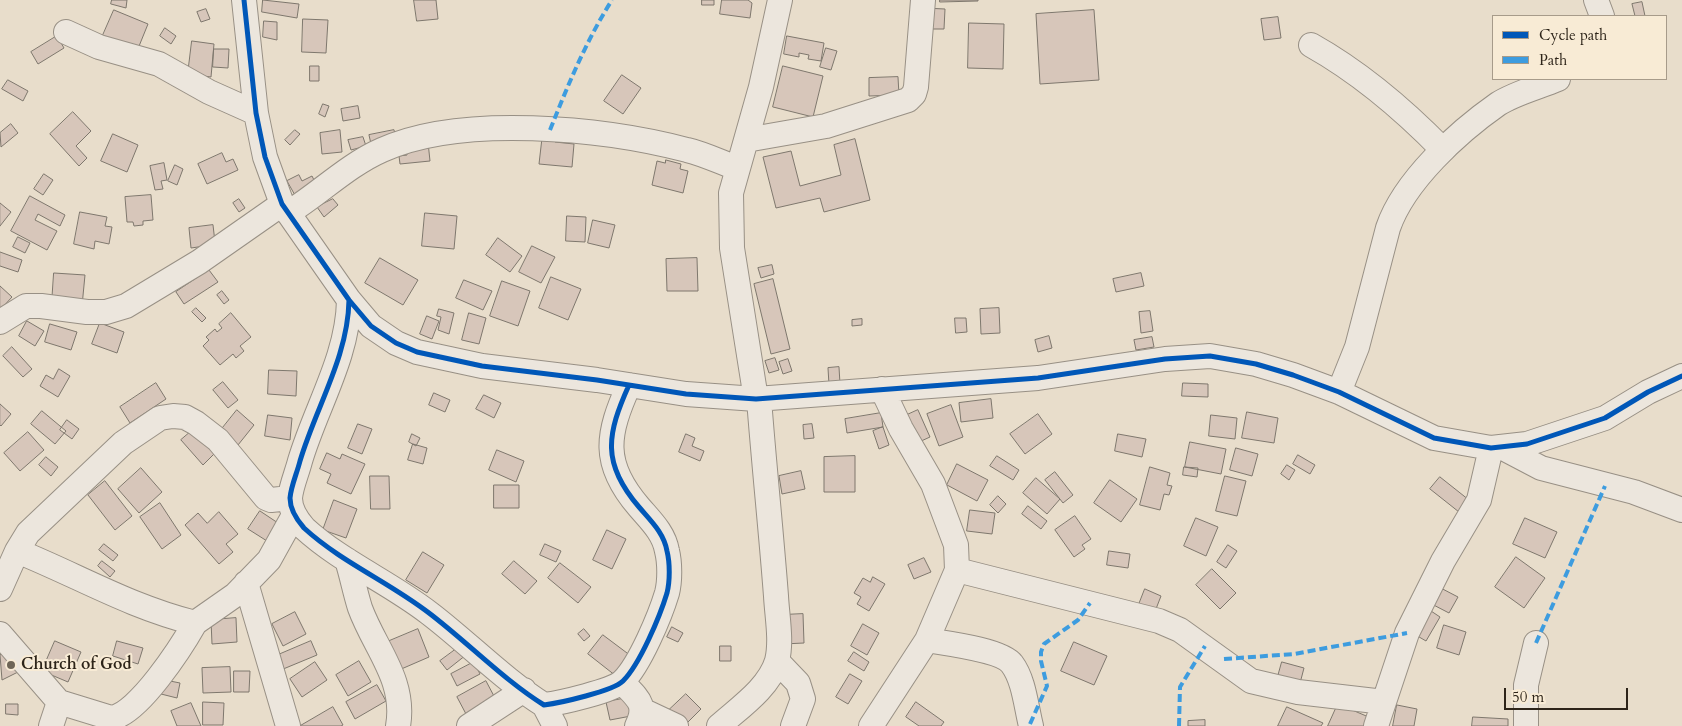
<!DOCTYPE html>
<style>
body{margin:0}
#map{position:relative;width:1682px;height:726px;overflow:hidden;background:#e8ddcb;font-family:Cardo,serif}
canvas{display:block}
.legend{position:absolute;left:1492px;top:15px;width:175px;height:65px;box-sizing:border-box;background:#f8ebd5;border:1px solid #a79b8a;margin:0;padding:6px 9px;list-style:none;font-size:15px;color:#2d2419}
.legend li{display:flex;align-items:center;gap:10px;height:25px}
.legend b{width:25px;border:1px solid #a79b8a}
.scale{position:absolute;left:1504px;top:688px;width:124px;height:22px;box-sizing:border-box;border:2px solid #2d2419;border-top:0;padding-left:6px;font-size:15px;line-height:18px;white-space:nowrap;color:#2d2419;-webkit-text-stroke:4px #f8ebd5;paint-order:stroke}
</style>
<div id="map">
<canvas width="1682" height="726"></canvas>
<ul class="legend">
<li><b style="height:6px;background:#0057b8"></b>Cycle path</li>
<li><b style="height:6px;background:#3d9cdf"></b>Path</li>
</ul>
<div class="scale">50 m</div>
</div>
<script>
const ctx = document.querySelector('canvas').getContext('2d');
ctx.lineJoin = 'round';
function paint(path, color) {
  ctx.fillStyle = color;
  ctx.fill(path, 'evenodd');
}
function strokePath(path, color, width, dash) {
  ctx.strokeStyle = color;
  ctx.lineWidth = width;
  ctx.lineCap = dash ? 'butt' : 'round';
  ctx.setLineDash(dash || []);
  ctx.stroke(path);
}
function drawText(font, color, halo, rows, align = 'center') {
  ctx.font = font + ' Cardo,serif';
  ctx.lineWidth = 4;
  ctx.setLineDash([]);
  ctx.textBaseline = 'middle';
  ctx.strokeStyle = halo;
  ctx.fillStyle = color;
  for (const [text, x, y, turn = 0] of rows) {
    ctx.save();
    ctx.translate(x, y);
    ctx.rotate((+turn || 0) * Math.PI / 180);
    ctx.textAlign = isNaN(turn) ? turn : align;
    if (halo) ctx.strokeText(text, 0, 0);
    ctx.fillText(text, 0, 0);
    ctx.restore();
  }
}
const building = new Path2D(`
 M112,0h15l-1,8 -15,-4z
 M263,0l36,4 -2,14 -35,-6z
 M414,0h22l2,19 -21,2z
 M702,0h12v5h-12z
 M722,0h26l4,3 -2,15 -30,-4z
 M940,0h38v1l-38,1z
 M1642,2l3,14h-10l-3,-12z
 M924,8l21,1 -1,20h-20z
 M206,9l4,10 -9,3 -4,-10z
 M114,10l34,14 -13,32 -35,-14z
 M1094,10l5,70 -59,4 -4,-70z
 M1278,17l3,21 -17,2 -3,-21z
 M303,19l25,1 -2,33 -24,-1z
 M264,21l13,1v18l-14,-3z
 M969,23l35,1 -1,45 -35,-1z
 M165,28l11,8 -5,8 -11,-8z
 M57,36l7,12 -26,16 -7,-12z
 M787,36l37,7 -3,18 -13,-2 1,-4 -10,-2v4l-15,-3z
 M192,41l22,3 -3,33 -23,-3z
 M826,48l11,3 -6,19 -11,-3z
 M214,49h15l-1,19 -15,-1z
 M310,66h9v15h-9z
 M783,66l40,10 -10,41 -40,-10z
 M622,75l19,13 -18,26 -19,-13z
 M898,77l1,18 -30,1v-18z
 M8,80l20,11 -5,10 -21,-12z
 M323,104l6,2 -4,11 -6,-3z
 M358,106l2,12 -17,3 -2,-12z
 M73,112l18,19 -15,15 11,12 -8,8 -29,-32z
 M11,124l7,9 -17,14 -1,-14z
 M295,130l5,4 -10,11 -5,-5z
 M340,130l2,22 -20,2 -2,-21z
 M394,130l2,8 -25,6 -2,-9z
 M113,134l25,11 -11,27 -26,-11z
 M556,136l-1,6 19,2 -2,23 -33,-3 3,-26z
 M363,137l3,9 -15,4 -3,-10z
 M855,139l15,61 -46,12 -4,-14 -44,10 -13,-51 28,-6 9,35 41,-11 -7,-30z
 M428,142l2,19 -30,3 -1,-8 8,-1 -1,-11z
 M222,153l4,9 7,-3 5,11 -31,14 -9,-20z
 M666,160l15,4 -1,5 8,2 -5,22 -31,-8 5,-24 8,2z
 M164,163l3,17 -6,1 2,8 -8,1 -5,-24z
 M175,165l8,4 -6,16 -9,-4z
 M44,174l9,6 -10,15 -9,-6z
 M299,175l3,6 10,-5 5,10 -21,11 -9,-16z
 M151,195l2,25 -10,1v4l-9,1 -1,-4h-6l-2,-25z
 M30,196l35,19 -5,11 -22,-12 -3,6 22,11 -10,19 -36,-19z
 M239,199l6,9 -6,4 -6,-9z
 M333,199l5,6 -14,12 -7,-10z
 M0,203l11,9 -11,14z
 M80,212l27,5 -2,9 7,1 -3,17 -14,-3 -1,8 -20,-5z
 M425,213l32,3 -3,33 -32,-3z
 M567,216l19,1 -1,25 -19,-1z
 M593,220l22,5 -6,23 -21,-5z
 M213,225l2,17 -10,1v3l-14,2 -2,-20z
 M18,237l12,6 -5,10 -12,-6z
 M498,238l24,18 -12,16 -24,-17z
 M532,246l23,11 -14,26 -22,-11z
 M0,252l22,8 -4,12 -18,-6z
 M380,258l38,22 -15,25 -38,-22z
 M697,258l1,33h-31l-1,-32z
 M772,265l2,9 -13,4 -3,-10z
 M209,270l9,12 -34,22 -8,-12z
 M54,273l31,2 -3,31 -30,-3z
 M1141,273l3,13 -28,6 -3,-13z
 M551,277l30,12 -13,31 -29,-12z
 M773,279l17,70 -19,5 -17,-70z
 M464,280l28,11 -9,19 -27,-12z
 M502,281l28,10 -12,35 -28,-10z
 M0,286l12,11 -12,13z
 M222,291l7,9 -5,4 -7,-9z
 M196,308l10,10 -4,4 -10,-10z
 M999,308l1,25 -19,1 -1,-25z
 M439,309l15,4 -5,21 -11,-4 3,-13 -4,-1z
 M1150,311l3,20 -12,2 -2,-21z
 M231,313l20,24 -11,9 4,5 -8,7 -3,-4 -13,11 -17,-19 6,-6 -3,-3 9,-8 2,3 5,-4 -3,-4z
 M469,313l17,5 -7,26 -17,-4z
 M427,316l12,5 -7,18 -12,-5z
 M955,318h11l1,14 -11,1z
 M862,319v6l-10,1v-6z
 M27,321l17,10 -9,15 -16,-10z
 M100,323l24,9 -7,21 -25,-9z
 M50,324l27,8 -6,18 -26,-8z
 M1049,336l3,12 -14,4 -3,-12z
 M1152,337l2,10 -18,3 -2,-10z
 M12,347l20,22 -9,8 -20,-21z
 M775,358l4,12 -10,3 -4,-12z
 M788,359l4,12 -9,3 -4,-12z
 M839,367l1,17 -11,1 -1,-17z
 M59,369l11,7 -12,21 -18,-11 6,-11 7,4z
 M269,370l28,1 -1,25 -28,-2z
 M223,382l15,18 -10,8 -15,-18z
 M156,383l10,16 -36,24 -10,-16z
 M1183,383l25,1v13l-26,-1z
 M434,393l16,7 -5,12 -16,-7z
 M484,395l17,8 -7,15 -18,-9z
 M991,399l2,19 -32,4 -2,-19z
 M0,404l11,10 -10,12 -1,-1z
 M951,405l12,32 -24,9 -12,-32z
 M237,410l17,15 -16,20 -17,-15z
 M918,410l12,27 -11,5 -12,-27z
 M42,411l24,20 -11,13 -24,-20z
 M1247,412l31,6 -4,25 -32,-5z
 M881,413l2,14 -36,6 -2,-14z
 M1038,414l14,20 -27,20 -15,-20z
 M268,415l24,3 -2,22 -25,-4z
 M1211,415l26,3 -2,21 -26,-3z
 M67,420l12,9 -7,10 -12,-9z
 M358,424l14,5 -10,25 -14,-6z
 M812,424l2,14 -10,1 -1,-14z
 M883,427l6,18 -10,4 -6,-18z
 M194,429l21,24 -12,12 -22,-25z
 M28,432l16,18 -24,21 -16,-18z
 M412,434l8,4 -4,8 -7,-4z
 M686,434l9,4 -3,8 12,5 -4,10 -21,-9z
 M1118,434l28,5 -4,18 -27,-6z
 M1190,442l36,7 -5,25 -36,-7z
 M413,444l14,4 -4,16 -15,-4z
 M1236,448l22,6 -6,22 -22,-6z
 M497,450l27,11 -8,21 -27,-12z
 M327,453l13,6 2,-5 23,10 -14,30 -24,-11 4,-9 -11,-5z
 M1298,455l17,10 -5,9 -17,-10z
 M855,456v36h-31v-35z
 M997,456l22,14 -6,10 -23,-14z
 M46,457l12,10 -7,9 -12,-11z
 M957,464l31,16 -11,21 -30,-16z
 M1287,465l8,5 -6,10 -8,-6z
 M1150,467l20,6 -3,12 5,1 -3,9 -5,-1 -4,16 -20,-5z
 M1184,467l14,1 -1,9 -14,-2z
 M141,468l21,24 -23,21 -21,-24z
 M801,471l4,18 -23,5 -3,-18z
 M1055,472l18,23 -10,8 -18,-23z
 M370,476h19l1,33h-19z
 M1225,476l21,5 -9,35 -21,-5z
 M1440,477l29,23 -10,12 -29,-23z
 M1036,478l24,21 -13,15 -24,-21z
 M1110,480l27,19 -16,23 -27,-19z
 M105,481l27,35 -17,14 -27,-35z
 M494,485h25v23h-25z
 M998,496l8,8 -8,9 -8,-8z
 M334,500l23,9 -11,29 -23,-8z
 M160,503l21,32 -19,14 -22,-32z
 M1028,506l19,15 -6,8 -19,-15z
 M970,510l25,3 -3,21 -25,-3z
 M260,511l18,12 -11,18 -19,-12z
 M219,512l19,22 -12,10 7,8 -14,12 -34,-39 13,-12 9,10z
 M1075,516l16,23 -9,6 3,4 -11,8 -19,-27z
 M1196,518l22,9 -12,29 -22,-10z
 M1525,518l32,14 -12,26 -32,-14z
 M607,530l19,9 -14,30 -19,-9z
 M104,544l14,11 -5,6 -14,-11z
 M545,544l16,7 -5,11 -16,-7z
 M1228,545l9,6 -11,17 -9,-6z
 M1109,551l21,3 -2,14 -21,-3z
 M423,552l21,13 -17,28 -21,-13z
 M1516,557l29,21 -21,30 -29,-21z
 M924,558l7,14 -17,7 -6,-14z
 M102,561l13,10 -5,6 -12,-11z
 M514,561l23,20 -12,13 -23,-20z
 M560,563l31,24 -13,16 -30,-25z
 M1212,569l24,24 -16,16 -24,-24z
 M873,577l12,7 -16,27 -12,-7 4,-7 -7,-4 9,-15 7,4z
 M1433,584l25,13 -9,16 -25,-13z
 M1145,589l16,7 -7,18 -16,-7z
 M1428,609l12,8 -14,24 -12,-7z
 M295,612l11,22 -23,12 -11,-22z
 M803,614l1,29 -21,1 -1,-29z
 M236,618l1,24 -25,2 -1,-24z
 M863,624l16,9 -12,22 -16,-9z
 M1444,625l22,7 -7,23 -22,-7z
 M672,627l11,6 -5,9 -11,-5z
 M418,629l11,28 -30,13 -12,-28z
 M584,629l6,7 -6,5 -6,-7z
 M603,635l28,21 -15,20 -28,-22z
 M55,641l26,11 -13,30 -26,-11z
 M117,641l26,7 -5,16 -25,-8z
 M311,641l6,14 -41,17 -5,-14z
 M1074,642l33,14 -13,29 -33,-14z
 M720,646h11v15h-11z
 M459,647l7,8 -19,15 -7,-9z
 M11,651l9,20 -18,9 -2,-25z
 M854,652l15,10 -5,9 -16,-10z
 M359,661l12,21 -23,14 -12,-21z
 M315,662l12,18 -25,17 -12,-18z
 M474,662l6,12 -23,12 -6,-12z
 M1282,662l22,6 -5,19 -22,-7z
 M230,667l1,25 -28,1 -1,-25z
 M234,671h16l-1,21h-15z
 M850,674l12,7 -14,23 -12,-7z
 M160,679l20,4 -3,15 -20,-5z
 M486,681l9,17 -29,16 -9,-17z
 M377,685l9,16 -31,18 -9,-17z
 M686,694l15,15 -17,17 -16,-15z
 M627,698l4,18 -21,4 -4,-18z
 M203,702l21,1 -1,22h-20z
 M916,702l28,20 -3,4h-22l-13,-9z
 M191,703l10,23h-24l-6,-15z
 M6,704h12v11l-12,-1z
 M1338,704l33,14 -3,8h-40z
 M1397,705l20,4 -3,17h-21z
 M333,707l10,18 -2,1h-41z
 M1287,707l36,16 -2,3h-43z
 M1473,717l35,2v7h-36z
 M1205,720v6h-17v-5z`);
paint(building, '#d7c6ba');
strokePath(building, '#7e776d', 1);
const minor = new Path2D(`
 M244,0l12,113 9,44 17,47 67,96 22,26 25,17 21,9 65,14 115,14 89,14 70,5 282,-21 127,-19 45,-3 46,8 37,11 46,17 95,46 57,10 36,-4 78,-26 43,-26 34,-16
 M1596,0l6,16
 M66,32l33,15 60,17 50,28 47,21
 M1311,45c50,28 92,64 132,105
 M746,140l80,-14 82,-26 6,-6 2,-7 7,-87
 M288,213c32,-20 60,-48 94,-63 79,-36 221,-22 305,0 17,4 33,12 50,18
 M349,300c-1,57 -33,107 -49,161 -3,12 -9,25 -10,37 0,11 7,22 14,30 37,34 85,54 125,85 37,28 76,68 115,92 16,-2 69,-14 79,-24 17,-17 37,-65 44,-88 3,-12 3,-30 0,-42 -3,-18 -16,-30 -28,-44 -38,-44 -32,-73 -10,-122
 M0,322l26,-16h15l46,6h19l20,-6 73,-44 83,-58
 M1339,392l18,-45 31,-119c16,-47 70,-96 110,-124 17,-11 41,-17 60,-25
 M756,399l-24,-151 -1,-55 30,-106 19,-87
 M1501,447l40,21 93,24 48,18
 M17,551c62,25 111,55 178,72l40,-28 34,-35 25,-45
 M347,560c5,16 8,32 13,48 15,41 46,72 38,118
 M957,570l202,51 21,9 71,51 47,11 86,10
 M246,583l42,143
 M0,589l17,-38 11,-18 95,-90 37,-25 13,-2 12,1 11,6 22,17 48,58 5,2 19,-2
 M0,634l59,68 -8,24
 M927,640c18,3 75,10 85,24 12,16 14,42 19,62
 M777,661l21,22 5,16 -10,27
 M622,682c15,16 26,22 15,44
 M59,702l52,16c27,-3 71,-72 84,-95
 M544,705l11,21
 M642,710l34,16
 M469,726l55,-36
 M719,726c20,-18 50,-38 58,-65 5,-20 0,-45 -1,-65 -5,-66 -12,-131 -17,-197
 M871,726l56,-86 30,-70 -1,-25 -23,-61 -32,-55 -19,-40
 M1376,726l31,-93 36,-72 36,-61 12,-52
 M1526,726v-41l10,-42`);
strokePath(minor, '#989085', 26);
strokePath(minor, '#ece6dd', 24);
strokePath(new Path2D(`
 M550,130c18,-45 36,-89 62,-130
 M1536,643l69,-157
 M1224,659l70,-5 113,-21
 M1030,724l17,-38 -6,-25v-9l3,-8 34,-24 12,-17
 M1179,726l1,-39 25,-41`), '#3d9cdf', 4, [8, 4]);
strokePath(new Path2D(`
 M244,0l12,113 9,44 17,47 67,96 22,26 25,17 21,9 65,14 115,14 89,14 70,5 282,-21 127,-19 45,-3 46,8 37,11 46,17 95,46 57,10 36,-4 78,-26 43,-26 34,-16
 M349,300c-1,57 -33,107 -49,161 -3,12 -9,25 -10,37 0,11 7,22 14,30 37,34 85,54 125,85 37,28 76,68 115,92 16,-2 69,-14 79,-24 17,-17 37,-65 44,-88 3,-12 3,-30 0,-42 -3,-18 -16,-30 -28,-44 -38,-44 -32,-73 -10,-122`), '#0057b8', 5);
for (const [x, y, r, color] of [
 [11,665,5,"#6e6557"]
]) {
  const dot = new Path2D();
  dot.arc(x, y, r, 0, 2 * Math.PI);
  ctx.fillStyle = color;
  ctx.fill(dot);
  strokePath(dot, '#f8ebd5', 2);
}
drawText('bold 16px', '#2d2419', '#f8ebd5', [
 ["Church of God",21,665]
], 'left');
</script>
